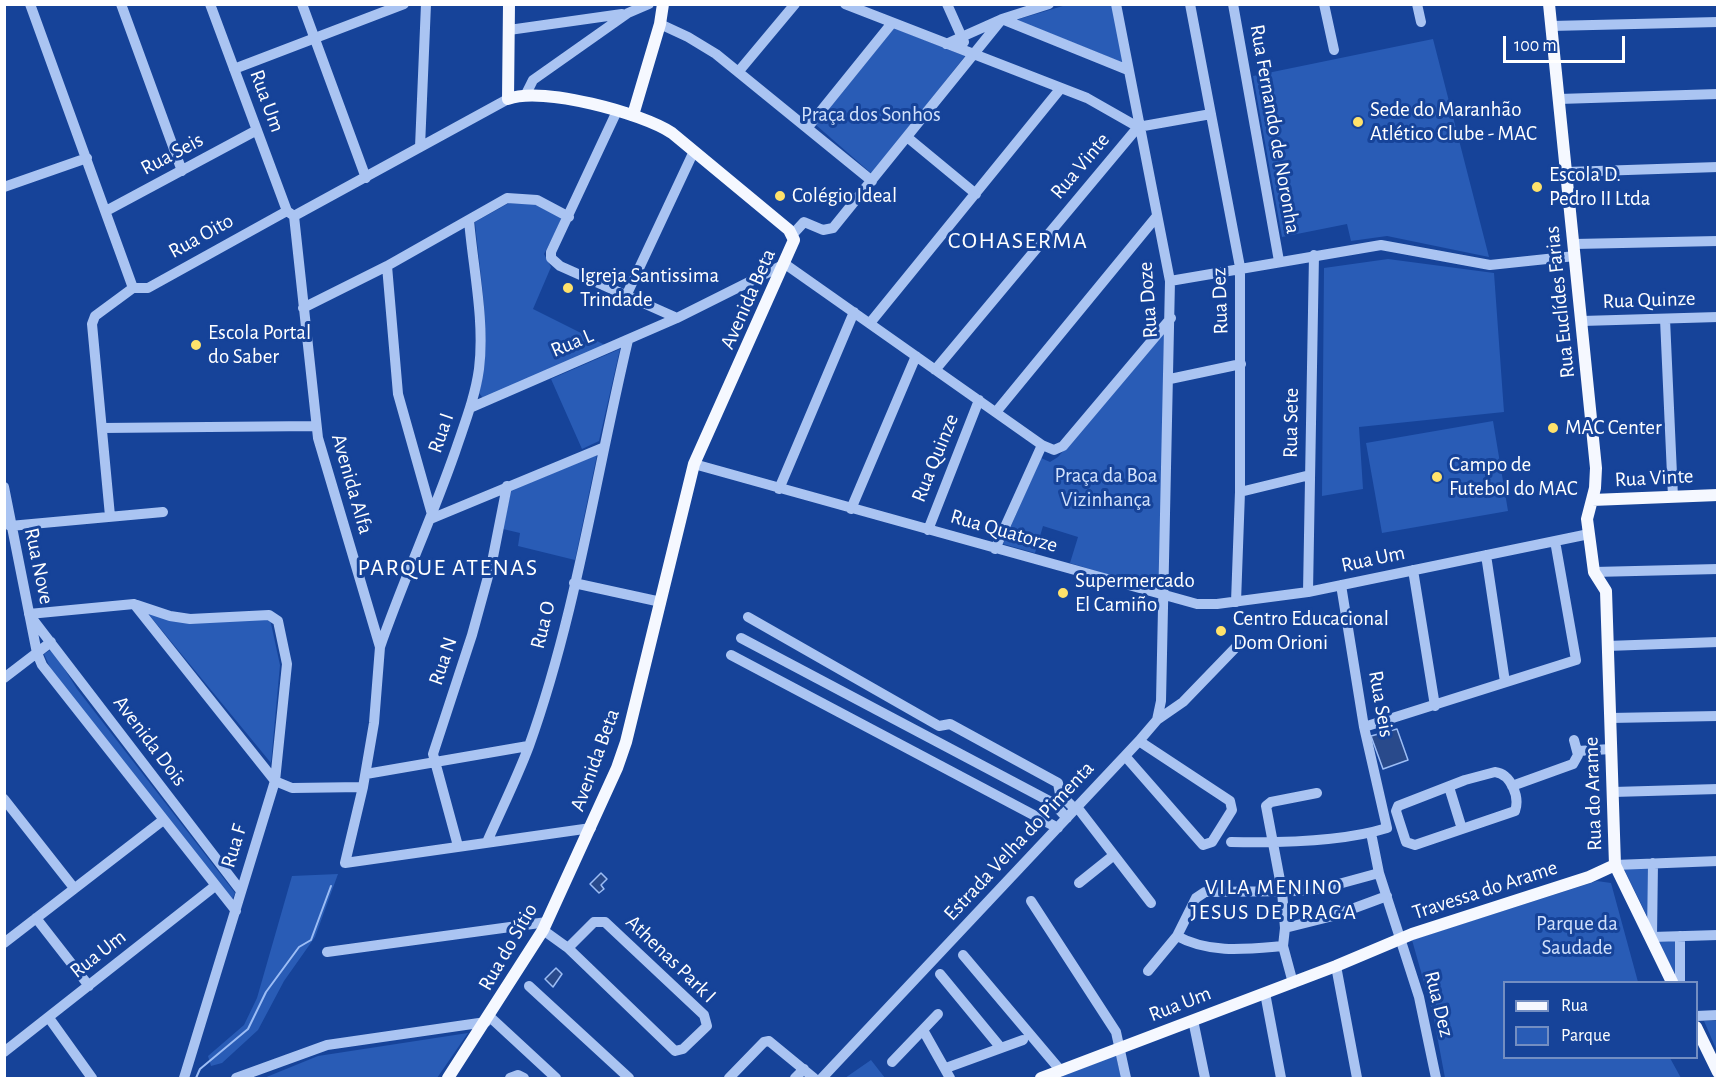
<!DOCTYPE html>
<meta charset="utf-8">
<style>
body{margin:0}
#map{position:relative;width:1722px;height:1083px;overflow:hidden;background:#164399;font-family:"Alegreya Sans",sans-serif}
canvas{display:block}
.frame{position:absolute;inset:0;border:6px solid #fff;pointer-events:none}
.legend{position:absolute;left:1503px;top:981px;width:195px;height:78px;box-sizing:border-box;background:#164399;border:2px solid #738ec2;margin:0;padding:8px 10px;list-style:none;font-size:18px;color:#fff}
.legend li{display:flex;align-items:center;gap:12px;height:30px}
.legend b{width:30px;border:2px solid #738ec2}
.scale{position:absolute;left:1503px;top:36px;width:122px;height:27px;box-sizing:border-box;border:3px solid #fff;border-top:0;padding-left:8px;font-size:18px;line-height:21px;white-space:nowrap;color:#fff;-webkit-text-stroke:4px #164399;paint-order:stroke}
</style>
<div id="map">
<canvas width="1722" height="1083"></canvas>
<div class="frame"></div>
<ul class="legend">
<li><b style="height:8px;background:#f5f8ff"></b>Rua</li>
<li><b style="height:16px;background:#295cb6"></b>Parque</li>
</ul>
<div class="scale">100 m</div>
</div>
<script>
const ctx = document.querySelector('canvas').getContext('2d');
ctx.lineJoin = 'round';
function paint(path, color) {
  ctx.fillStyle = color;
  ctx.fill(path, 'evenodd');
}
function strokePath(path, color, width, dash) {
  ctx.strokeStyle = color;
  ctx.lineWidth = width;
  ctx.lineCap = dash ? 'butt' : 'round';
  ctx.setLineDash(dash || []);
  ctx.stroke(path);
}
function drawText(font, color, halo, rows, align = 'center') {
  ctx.font = font + ' "Alegreya Sans",sans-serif';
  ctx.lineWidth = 6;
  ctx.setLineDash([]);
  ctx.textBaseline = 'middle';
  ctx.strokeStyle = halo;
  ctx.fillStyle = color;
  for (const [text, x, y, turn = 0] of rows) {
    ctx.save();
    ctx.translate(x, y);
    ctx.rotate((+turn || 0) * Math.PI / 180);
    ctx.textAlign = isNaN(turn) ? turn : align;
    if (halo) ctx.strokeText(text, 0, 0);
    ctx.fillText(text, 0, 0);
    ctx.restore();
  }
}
paint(new Path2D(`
 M1066,5h46l12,58 -108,-43z
 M894,28l71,28 -93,118 -56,-49z
 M1433,39l56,218 -102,-21 -36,5 -4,-17 -65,13 -29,-161z
 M509,203l25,1 29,14 -19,36 7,13 -18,42 74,37 -124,52 -4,-5c14,-55 1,-115 -4,-171z
 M1388,259l106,14 10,139 -145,15 4,62 -41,7 2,-228z
 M1164,333l-2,258 -92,-28 8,-26 -35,-11 -8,27 -32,-9 38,-86 9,4 8,-5z
 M620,349l-21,92 -17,8 -31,-70z
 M1493,421l15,90 -126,22 -16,-90z
 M597,455l-22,105 -57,-14 2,-13 -17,-4 8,-39z
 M146,611l22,8h102l10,46 -9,98z
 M52,649l25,40 158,204 -3,7 -179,-226 -9,-20z
 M1651,866l-2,54 -26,-53z
 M338,874l-23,63 -31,44 -26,49 -36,33 -11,3 -3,-10 36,-31 13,-27 35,-122z
 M1597,881l14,2 27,99h-134v76h166l11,20h-236l-12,-64 -21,-74z
 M1658,941h19l2,41z
 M1704,1021h13v30z
 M468,1033l-31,45h-173l54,-22z
 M1116,1055l5,23h-63z
 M871,1060l14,18h-40z`), '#295cb6');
const water = new Path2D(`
 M1397,729l11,31 -25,9 -12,-33z
 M601,873l6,6 -6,6 3,4 -5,4 -9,-9z
 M556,968l6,6 -9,13 -8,-8z`);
paint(water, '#294a8b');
strokePath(water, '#9cbdf5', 1.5);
strokePath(new Path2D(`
 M196,1078l4,-9 48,-40 18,-37 33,-45 12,-7 20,-54`), '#9cbdf5', 2);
strokePath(new Path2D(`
 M30,4l103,284
 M121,4l61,167
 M210,4l77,207
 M302,4l64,174
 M845,4l242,94 51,29
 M947,4l17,38
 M1190,4l50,263v225l-4,110
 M1233,4l46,257
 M1324,4l10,46
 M1417,4l4,18
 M1002,19l126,51
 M660,24l28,13 28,17 156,127
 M1551,26l167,-4
 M509,30l113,-16
 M946,44l56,-25 47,-15
 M234,69l170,-65
 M739,71l56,-67
 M526,94l7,-14 95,-67 21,-9
 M1559,99l159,-5
 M617,111l-66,141v6l9,8 117,52
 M808,127l84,-104
 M907,137l69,57
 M420,147l6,-143
 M1567,172l151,-5
 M4,187l83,-29
 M106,211l151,-81
 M287,211l7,5 214,-117
 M294,216l24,222 62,209 -6,76 -11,64 -18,76 246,-35
 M793,234l11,-12 19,8 10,-2 169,-209
 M1574,244l144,-3
 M387,266l11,128 35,124 169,-70
 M1170,281l211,-36 109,20 85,-9
 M133,288h15l139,-77
 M627,294l67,-143
 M303,308l84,-42 120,-68 30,2 32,17
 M1665,319l8,178
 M1582,321l136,-4
 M870,323l191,-235
 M935,370l203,-243 73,-13
 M1170,379l71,-15
 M470,408l207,-90 108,-54 257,181 12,5 9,-4 108,-128
 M996,412l161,-196
 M102,428l214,-2
 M694,464l503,140h20l91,-12 281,-58
 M4,487l33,166 5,12 194,246
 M779,489l75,-177
 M1240,492l70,-17
 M851,509l65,-153
 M110,516l-18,-192 3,-8 38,-28
 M10,526l153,-14
 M928,530l51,-130
 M995,549l47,-104
 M1486,555l19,127
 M1413,570l22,136
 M1594,572l124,-3
 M574,583l87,19
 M1308,592l6,-337
 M134,604l141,177 17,7 71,-1
 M29,614l105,-10 36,12 20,3 79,-4 9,6 9,43 -12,117 -91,297
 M31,617l210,274
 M748,617l191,109 11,-2 108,59 2,11 15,15
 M741,638l312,165 14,15
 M1607,646l111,-4
 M380,647c23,-66 52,-129 75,-195 9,-27 20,-54 24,-83 6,-48 -6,-101 -10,-149
 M731,655l327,173
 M4,678l47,-36
 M1610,718l108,-2
 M1157,720l26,-18 57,-59
 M1364,727l212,-67 -21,-119
 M1578,751l33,-2
 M1125,756l78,89 9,-3 20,-32 -2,-9 -91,-60
 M1495,772c16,2 25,25 20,39l-100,34 -9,-3 -10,-31 2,-5 67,-26z
 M366,774l162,-28
 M1512,786l61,-22 5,-9 -4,-15
 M1449,787l13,42
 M1613,792l105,-3
 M4,799l70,89
 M1077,807l74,96
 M1371,833l8,40 40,124 17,81
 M487,842c14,-32 30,-64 42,-96 47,-131 67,-272 99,-406
 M1231,842c47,1 111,0 156,-14l-23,-101 -23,-142
 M458,846l-25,-92 39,-119 20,-73 15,-76
 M1653,863l-1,74 66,-2
 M1615,865l103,-4
 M1079,883l35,-28
 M1031,901l85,131 10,46
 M36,918l53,68
 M1285,928l48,-12 54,-20
 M543,930l25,18 107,103 8,-2 24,-23 -3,-11 -99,-93h-11l-26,26
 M1177,936c32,18 70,13 106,10
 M1680,936v46
 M4,943l158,-122
 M327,952l220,-30
 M963,955l98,116
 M1336,966l21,112
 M1148,971l29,-35 19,-38 9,-6 95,-1 24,-3 55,-15
 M940,974l61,74
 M1293,983l-10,-37 2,-18 -3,-37 -16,-85 5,-4 46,-9
 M529,986l100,92
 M1265,993l16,85
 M1696,1016l22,-1
 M490,1017l66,61
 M49,1018l43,60
 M1193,1020l12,58
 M923,1030l27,48
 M4,1052l211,-166
 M892,1062l46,-48
 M946,1068l77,-28
 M236,1078l91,-33 159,-23
 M510,1078l8,-3 6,3
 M729,1078l35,-36 5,-1 45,37
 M795,1078l9,-9
 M822,1078l317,-337 18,-21 4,-19 9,-420 -54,-277`), '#aac4f2', 10);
strokePath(new Path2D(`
 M1549,4l47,464 -1,20 -8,31 7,53 12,19 9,274 57,117
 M633,115l27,-91 3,-20
 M1592,500l126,-5
 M1696,1027l22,45
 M448,1078l95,-148 74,-162 9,-26 68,-278 100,-224 -5,-10 -117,-97c-30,-20 -130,-47 -164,-34l1,-95
 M1041,1078l295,-112 76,-32 177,-57 26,-12`), '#f5f8ff', 12);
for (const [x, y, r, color] of [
 [1358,122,6,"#ffe26b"],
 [1537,187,6,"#ffe26b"],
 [780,196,6,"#ffe26b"],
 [568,288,6,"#ffe26b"],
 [196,345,6,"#ffe26b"],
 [1553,428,6,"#ffe26b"],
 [1437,477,6,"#ffe26b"],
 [1063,593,6,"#ffe26b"],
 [1221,631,6,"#ffe26b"]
]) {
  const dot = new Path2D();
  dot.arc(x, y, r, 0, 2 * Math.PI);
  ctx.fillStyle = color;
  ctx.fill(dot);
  strokePath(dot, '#164399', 2);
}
drawText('21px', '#fff', '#164399', [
 ["Rua Um",267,101,70],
 ["Rua Fernando de Noronha",1275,129,80],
 ["Rua Seis",172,154,-28],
 ["Rua Vinte",1080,166,-50],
 ["Rua Oito",201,236,-29],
 ["Avenida Beta",748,299,-66],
 ["Rua Doze",1148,300,-94],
 ["Rua Quinze",1649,300,-2],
 ["Rua Dez",1220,301,-92],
 ["Rua Euclídes Farias",1560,302,-96],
 ["Rua L",572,343,-23],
 ["Rua Sete",1291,423,-89],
 ["Rua I",441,433,-71],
 ["Rua Quinze",935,458,-68],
 ["Rua Vinte",1654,478,-3],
 ["Avenida Alfa",352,484,74],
 ["Rua Quatorze",1004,531,16],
 ["Rua Um",1373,559,-12],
 ["Rua Nove",39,566,78],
 ["Rua O",543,625,-76],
 ["Rua N",443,661,-71],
 ["Rua Seis",1381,704,80],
 ["Avenida Dois",150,741,53],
 ["Avenida Beta",595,760,-70],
 ["Rua do Arame",1593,794,-92],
 ["Estrada Velha do Pimenta",1019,841,-47],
 ["Rua F",234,846,-73],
 ["Travessa do Arame",1485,890,-18],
 ["Rua do Sítio",508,947,-60],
 ["Rua Um",98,954,-38],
 ["Athenas Park I",671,959,44],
 ["Rua Um",1180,1004,-21],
 ["Rua Dez",1439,1004,76]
]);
drawText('21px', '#fff', '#164399', [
 ["Sede do Maranhão",1370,110],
 ["Atlético Clube - MAC",1370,134],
 ["Escola D.",1549,175],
 ["Pedro II Ltda",1549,199],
 ["Colégio Ideal",792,196],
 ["Igreja Santissima",580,276],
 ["Trindade",580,300],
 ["Escola Portal",208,333],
 ["do Saber",208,357],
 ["MAC Center",1565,428],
 ["Campo de",1449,465],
 ["Futebol do MAC",1449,489],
 ["Supermercado",1075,581],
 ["El Camiño",1075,605],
 ["Centro Educacional",1233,619],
 ["Dom Orioni",1233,643]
], 'left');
drawText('21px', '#d1e1fc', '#164399', [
 ["Praça dos Sonhos",871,115],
 ["Praça da Boa",1106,476],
 ["Vizinhança",1106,500],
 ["Parque da",1577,924],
 ["Saudade",1577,948]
]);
ctx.letterSpacing = '1.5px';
drawText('22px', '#fff', '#164399', [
 ["VILA MENINO",1274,887],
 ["JESUS DE PRAGA",1274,912]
]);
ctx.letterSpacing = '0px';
ctx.letterSpacing = '1.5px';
drawText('24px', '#fff', '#164399', [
 ["COHASERMA",1018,241],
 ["PARQUE ATENAS",448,568]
]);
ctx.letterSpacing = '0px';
</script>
